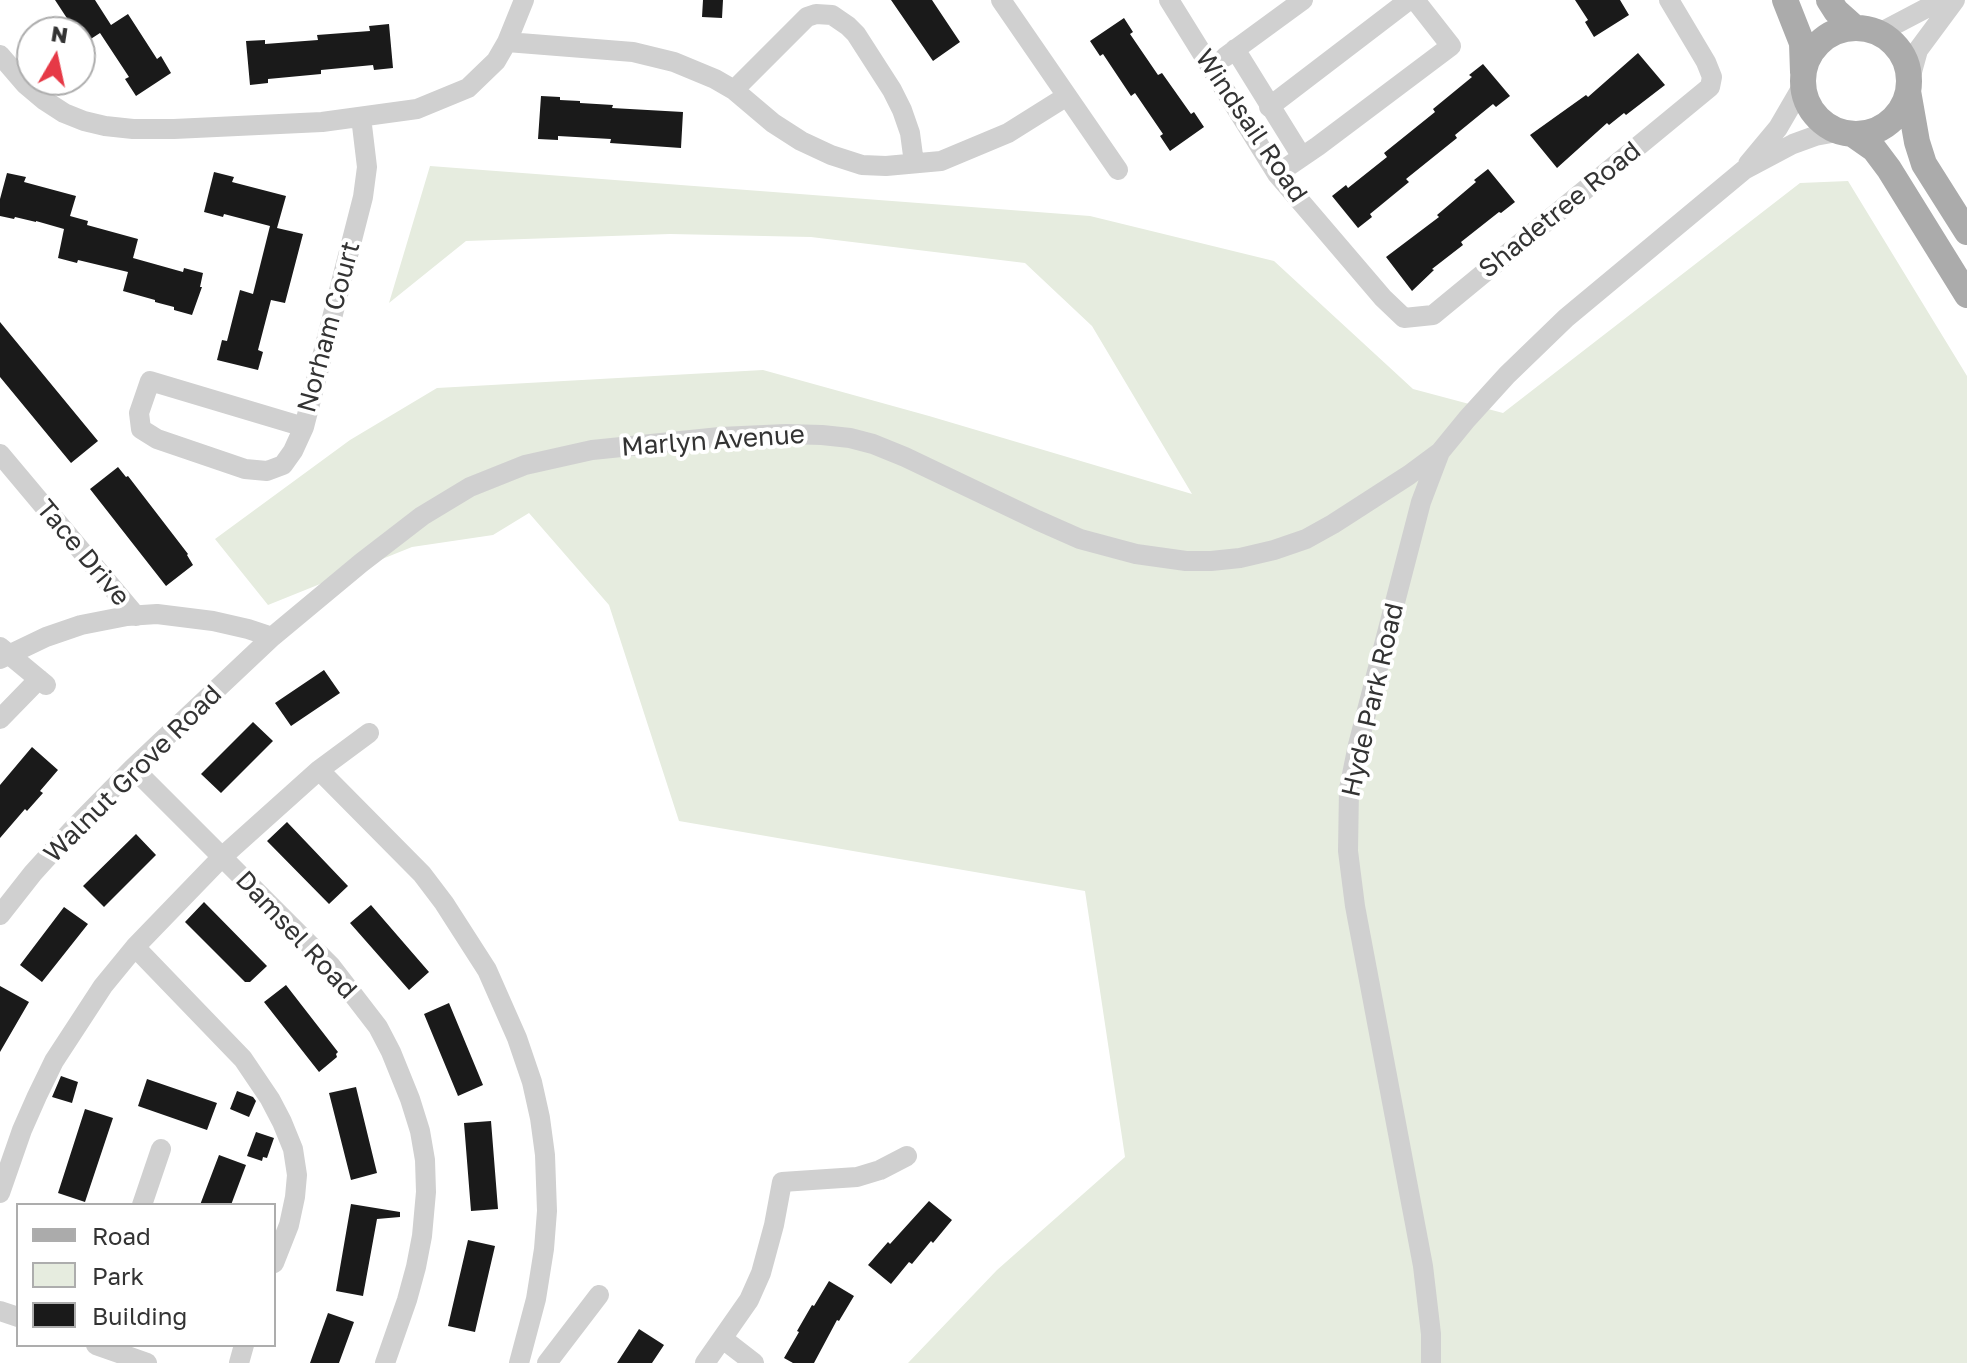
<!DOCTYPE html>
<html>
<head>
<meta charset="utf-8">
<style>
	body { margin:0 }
	#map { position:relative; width:1967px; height:1363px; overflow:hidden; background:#fff; font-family:"Golos Text",sans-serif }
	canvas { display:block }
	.legend { position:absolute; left:16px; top:1203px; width:260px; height:144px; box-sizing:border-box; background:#fff; border:2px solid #adadad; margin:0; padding:10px 14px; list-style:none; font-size:24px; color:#333 }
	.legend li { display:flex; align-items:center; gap:16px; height:40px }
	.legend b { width:40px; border:2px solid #adadad }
	.north { position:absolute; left:16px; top:16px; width:80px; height:80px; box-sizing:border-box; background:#fff; border:2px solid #adadad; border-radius:50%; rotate:9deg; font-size:22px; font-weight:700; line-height:32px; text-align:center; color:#333 }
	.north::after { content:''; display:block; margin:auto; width:28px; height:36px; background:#e63946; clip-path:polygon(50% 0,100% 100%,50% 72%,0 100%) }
</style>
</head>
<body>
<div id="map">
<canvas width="1967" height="1363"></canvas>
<ul class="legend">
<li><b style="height:10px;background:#ababab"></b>Road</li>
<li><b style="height:22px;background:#e6ecdf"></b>Park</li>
<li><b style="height:22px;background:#1a1a1a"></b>Building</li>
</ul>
<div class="north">N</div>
</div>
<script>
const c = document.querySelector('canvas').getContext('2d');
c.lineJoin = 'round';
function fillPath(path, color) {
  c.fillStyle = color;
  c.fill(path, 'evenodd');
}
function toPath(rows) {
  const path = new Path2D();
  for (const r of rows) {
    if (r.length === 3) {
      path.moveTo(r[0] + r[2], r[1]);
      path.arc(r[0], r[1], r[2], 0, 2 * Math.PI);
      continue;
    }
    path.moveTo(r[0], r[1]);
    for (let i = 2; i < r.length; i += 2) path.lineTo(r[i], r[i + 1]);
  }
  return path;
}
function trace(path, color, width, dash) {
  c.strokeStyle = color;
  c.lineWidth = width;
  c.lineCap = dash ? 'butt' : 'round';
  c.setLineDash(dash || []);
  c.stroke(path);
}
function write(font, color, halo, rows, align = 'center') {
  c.font = font + ' "Golos Text",sans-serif';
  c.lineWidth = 8;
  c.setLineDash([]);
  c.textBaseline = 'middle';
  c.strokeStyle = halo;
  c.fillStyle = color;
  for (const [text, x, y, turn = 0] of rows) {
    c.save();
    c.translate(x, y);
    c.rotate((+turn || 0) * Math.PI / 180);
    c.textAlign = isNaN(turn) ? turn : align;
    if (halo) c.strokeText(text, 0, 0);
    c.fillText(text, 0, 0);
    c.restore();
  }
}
const green = toPath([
	[430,166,1090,216,1274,261,1413,389,1503,413,1800,183,1848,181,1967,376,1967,1363,908,1363,997,1270,1125,1157,1085,891,679,821,609,605,529,513,493,535,412,547,268,605,215,539,350,440,437,388,763,370,929,416,1192,494,1092,326,1025,263,811,237,670,234,466,241,389,303]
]);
const building = toPath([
	[55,0,95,0,111,25,128,14,157,59,161,56,171,73,136,96,125,79,129,77,100,33,83,44,80,39,80,32,76,32],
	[703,0,723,0,722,18,702,17],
	[891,0,932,0,960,42,933,61],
	[1575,0,1620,0,1629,15,1594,37,1585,22,1588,20],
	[1124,18,1133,32,1130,34,1158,75,1162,73,1191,114,1194,112,1204,127,1170,151,1160,136,1163,134,1135,93,1131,96,1103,54,1100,56,1090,41],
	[389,24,393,68,374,70,373,65,321,70,321,74,268,79,268,83,250,85,246,41,265,40,265,44,318,40,317,35,370,31,369,26],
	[1638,53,1665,85,1626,115,1624,113,1609,125,1607,123,1557,168,1530,135,1586,95,1588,97],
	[1483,64,1510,96,1496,107,1493,104,1455,135,1457,138,1406,179,1409,182,1370,214,1372,217,1358,228,1332,196,1346,185,1348,188,1387,157,1384,153,1435,112,1433,109,1472,77,1469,75],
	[541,96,560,97,560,100,580,101,580,103,613,105,612,108,683,112,681,148,610,143,611,139,558,136,558,140,538,139],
	[1488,169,1515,202,1501,213,1499,212,1461,242,1463,245,1432,269,1434,270,1412,291,1386,257,1439,217,1437,215,1476,182,1474,180],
	[214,172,234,177,232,182,286,196,277,228,303,234,285,303,271,300,258,350,263,352,258,370,217,360,222,340,227,341,240,290,253,294,270,226,224,214,223,217,204,212],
	[7,173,26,177,24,182,76,196,70,216,88,221,87,225,138,239,133,258,183,272,184,268,203,273,200,287,202,287,192,315,174,310,174,307,155,302,155,300,123,291,128,272,78,260,77,263,58,258,64,229,36,221,36,222,15,217,14,219,0,216,0,199],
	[0,322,98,441,71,463,0,377],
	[118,467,126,477,128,476,188,554,187,555,193,565,166,586,90,489],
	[324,670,340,693,291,726,275,703],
	[253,722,273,741,221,793,201,774],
	[32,747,58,770,40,791,43,793,27,811,25,809,0,838,0,785],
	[287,822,348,886,329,904,267,841],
	[136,834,156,855,104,907,83,886],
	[204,902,267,966,250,982,245,982,185,922],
	[371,905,429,972,409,990,350,923],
	[64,907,88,924,42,982,20,965],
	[286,985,338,1052,336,1054,337,1057,319,1072,264,1002],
	[0,986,29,1002,0,1052],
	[449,1003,483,1085,458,1096,424,1014],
	[61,1076,78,1082,72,1103,52,1097],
	[147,1079,217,1103,207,1130,138,1106],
	[356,1087,377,1173,351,1180,329,1093],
	[237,1091,253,1097,256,1101,249,1117,230,1109],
	[85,1109,113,1118,85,1202,58,1193],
	[491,1121,498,1209,471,1211,464,1123],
	[256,1132,274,1138,267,1158,263,1157,262,1161,247,1156],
	[219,1155,246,1165,231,1205,200,1205],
	[929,1201,952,1220,933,1243,931,1241,912,1264,909,1262,891,1284,868,1265,888,1242,890,1244],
	[351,1204,400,1212,400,1217,377,1219,363,1296,336,1291],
	[468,1240,495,1246,475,1332,448,1326],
	[829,1281,854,1296,839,1321,837,1320,814,1363,793,1363,784,1358,799,1332,797,1331,812,1305,814,1306],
	[328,1313,354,1322,339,1363,310,1363],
	[639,1329,664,1345,652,1363,617,1363]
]);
const minor = toPath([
	[1001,0,1118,170],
	[1169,0,1277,174,1383,298,1404,318,1433,315,1710,87,1712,77,1706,62,1669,0],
	[1879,33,1942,0],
	[507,42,633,52,674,62,715,79,734,90,773,123,801,141,831,155,862,165,886,166,941,161,1008,133,1067,96],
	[1235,49,1302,157],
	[0,55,25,84,44,100,64,113,84,121,105,126,133,129,174,129,322,122,417,109,468,88,496,61,507,42,524,0],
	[1225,57,1303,0],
	[1910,79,1918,50,1955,0],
	[734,90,807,17,816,14,832,15,848,26,856,34,892,90,902,110,910,133,914,163],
	[1269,107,1409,0],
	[1748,164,1778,128,1803,85],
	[1277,174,1318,146,1451,46,1415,0],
	[304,427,293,451,283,465,267,471,245,469,157,439,141,429,139,413,150,381,304,427,363,197,367,167,361,117],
	[0,454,136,616],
	[0,647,46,685],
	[0,659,46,637,81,625,127,616,157,614,213,621,248,629,272,637],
	[0,719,39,679],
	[133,768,331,966,378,1027,391,1052,410,1099,420,1131,425,1160,426,1192,422,1236,416,1267,407,1300,385,1363],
	[319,770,422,874,444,903,487,970,517,1038,532,1082,540,1118,545,1155,547,1211,544,1249,536,1299,519,1363],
	[0,915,33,873,72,830,133,768,272,637,361,563,422,516,470,487,525,465,592,450,720,437,786,434,822,435,850,438,873,444,905,457,1037,520,1080,539,1136,554,1186,561,1211,561,1240,558,1274,550,1306,539,1333,524,1409,475,1440,452],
	[135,947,243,1059,270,1099,282,1122,293,1149,297,1175,295,1197,289,1225,274,1263],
	[0,1193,22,1130,37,1096,54,1061,103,986,135,947,222,857,319,770,369,733],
	[142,1205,161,1149],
	[0,1311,18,1317],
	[723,1339,754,1363],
	[96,1345,147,1363],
	[239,1363,244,1345],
	[547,1363,599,1295],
	[705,1363,749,1300,761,1273,774,1225,782,1182,857,1177,880,1170,907,1156],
	[1431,1363,1431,1334,1423,1266,1355,906,1348,851,1349,789,1358,745,1421,502,1440,452,1467,419,1507,375,1566,318,1744,170,1793,144,1815,136,1837,132]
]);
const major = toPath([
	[1785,0,1802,43,1803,72],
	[1829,0,1836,11,1855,28],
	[1856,81,53],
	[1908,91,1917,142,1924,164,1967,232],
	[1854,135,1874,149,1889,169,1967,295]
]);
const streetNames = [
	["Windsail Road",1251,126,56],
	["Shadetree Road",1560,210,-39],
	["Norham Court",329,327,-75],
	["Marlyn Avenue",713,441,-4],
	["Tace Drive",83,553,50],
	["Hyde Park Road",1373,700,-77],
	["Walnut Grove Road",133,774,-45],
	["Damsel Road",296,935,47]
];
fillPath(green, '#e6ecdf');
fillPath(building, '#1a1a1a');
trace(minor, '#d0d0d0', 20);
trace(major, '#ababab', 26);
write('26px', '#333', '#fff', streetNames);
</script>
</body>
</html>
